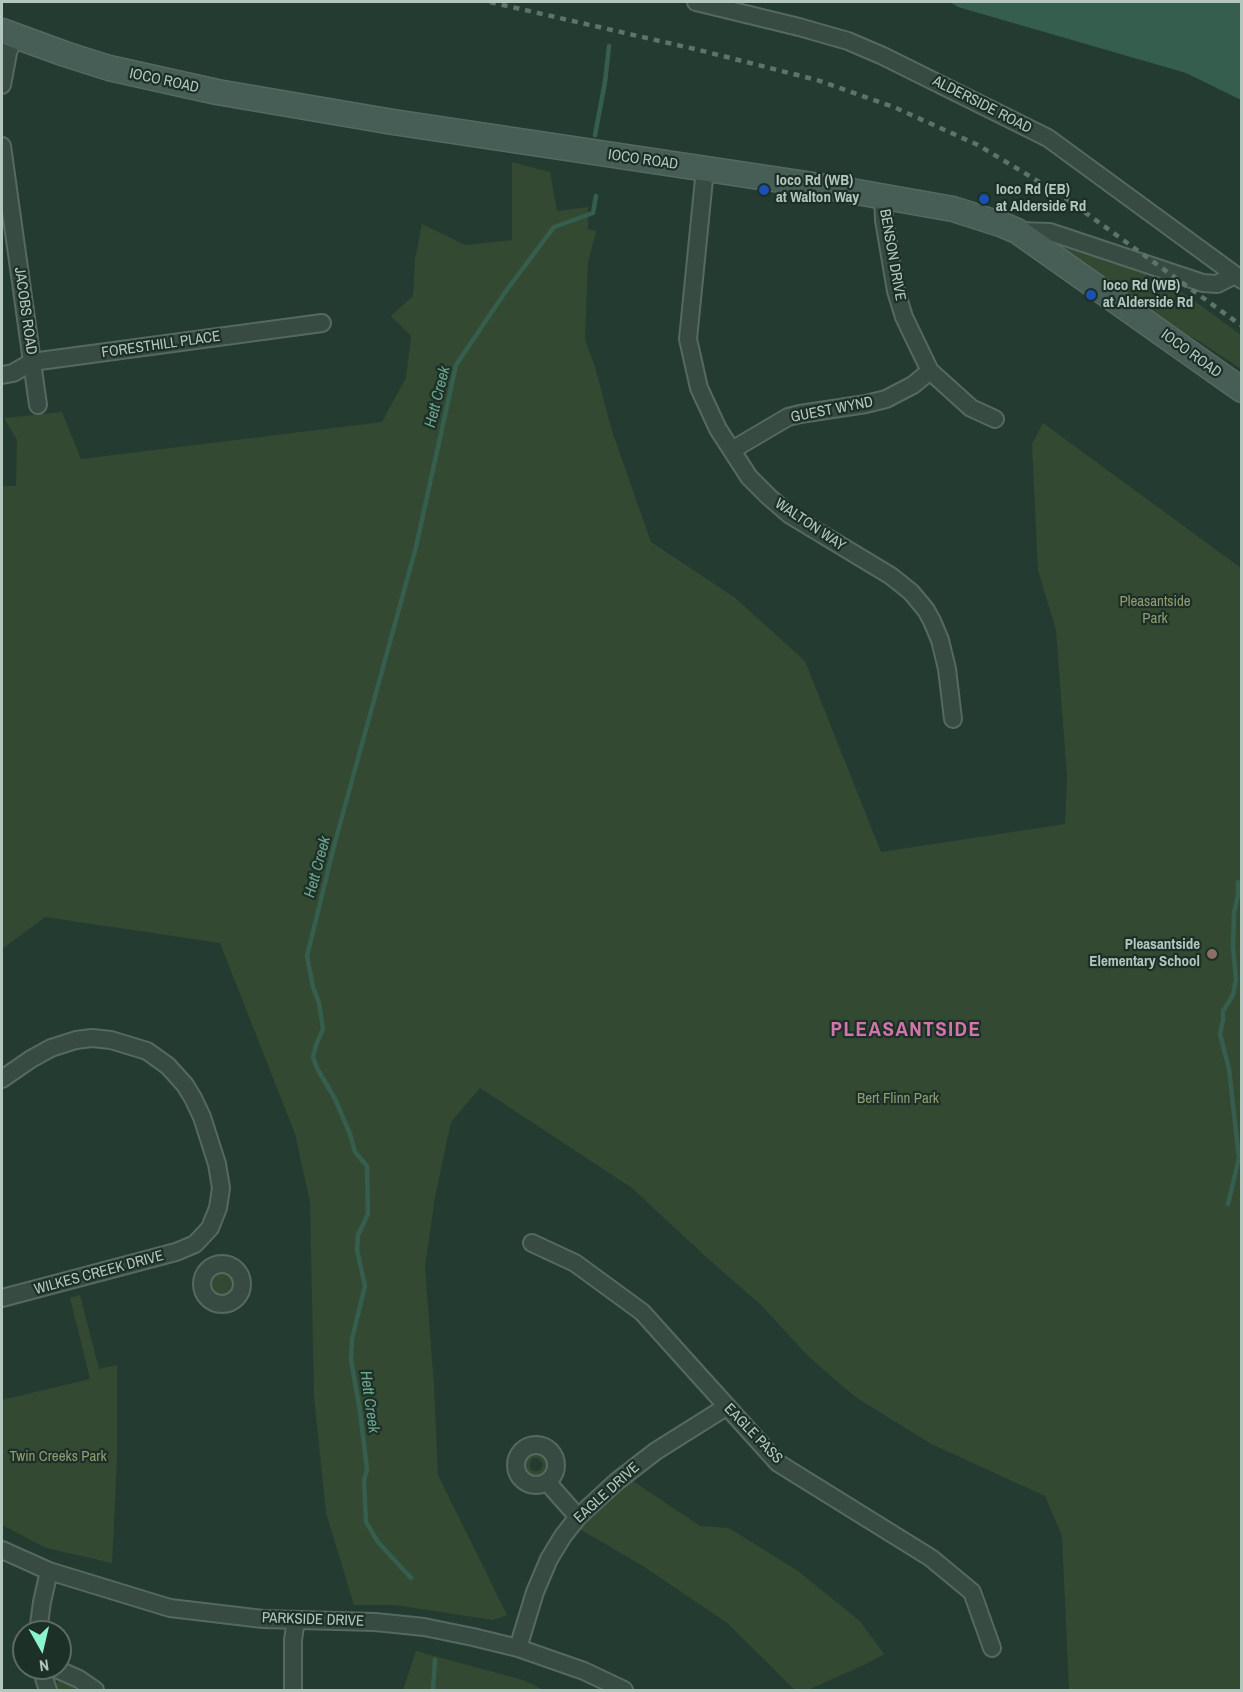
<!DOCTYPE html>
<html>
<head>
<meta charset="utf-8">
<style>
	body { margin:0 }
	#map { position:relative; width:1243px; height:1692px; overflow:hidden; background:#243b31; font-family:"Archivo Narrow",sans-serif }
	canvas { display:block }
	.frame { position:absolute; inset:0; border:3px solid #b3c7bf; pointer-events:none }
	.north { position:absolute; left:12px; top:1620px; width:60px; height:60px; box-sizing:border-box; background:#1d3028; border:2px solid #596c64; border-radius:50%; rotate:172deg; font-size:16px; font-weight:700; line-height:24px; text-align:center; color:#b3c7bf }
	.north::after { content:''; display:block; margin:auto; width:21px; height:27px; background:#8bf4cd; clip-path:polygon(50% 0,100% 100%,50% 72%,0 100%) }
</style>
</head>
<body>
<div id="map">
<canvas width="1243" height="1692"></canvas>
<div class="frame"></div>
<div class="north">N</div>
</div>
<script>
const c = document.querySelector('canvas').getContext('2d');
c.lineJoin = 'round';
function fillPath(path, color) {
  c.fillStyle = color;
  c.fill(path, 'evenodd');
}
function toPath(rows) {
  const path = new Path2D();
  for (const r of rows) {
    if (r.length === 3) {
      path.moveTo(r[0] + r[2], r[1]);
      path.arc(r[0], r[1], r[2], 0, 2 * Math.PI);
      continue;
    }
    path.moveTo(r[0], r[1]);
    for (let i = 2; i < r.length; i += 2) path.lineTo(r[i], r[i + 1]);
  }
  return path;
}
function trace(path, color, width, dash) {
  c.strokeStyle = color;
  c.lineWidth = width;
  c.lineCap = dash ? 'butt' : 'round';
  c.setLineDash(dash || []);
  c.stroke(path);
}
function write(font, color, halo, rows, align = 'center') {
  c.font = font + ' "Archivo Narrow",sans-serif';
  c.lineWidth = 4.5;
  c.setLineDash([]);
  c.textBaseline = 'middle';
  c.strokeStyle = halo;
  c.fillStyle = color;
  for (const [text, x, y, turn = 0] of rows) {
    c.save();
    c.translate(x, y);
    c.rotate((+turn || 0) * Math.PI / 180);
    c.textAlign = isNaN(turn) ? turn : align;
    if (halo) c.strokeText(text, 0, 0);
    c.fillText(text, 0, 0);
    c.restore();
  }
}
const green = toPath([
	[512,162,550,172,557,211,588,207,588,229,596,231,588,263,585,339,595,367,612,431,651,542,734,597,805,661,881,852,1065,824,1067,777,1056,630,1038,570,1032,444,1043,423,1241,568,1241,1690,1069,1690,1062,1536,1045,1496,931,1444,854,1396,809,1357,761,1305,705,1256,632,1188,480,1088,451,1122,435,1197,425,1267,434,1385,438,1475,507,1615,493,1620,395,1605,354,1605,326,1513,314,1396,310,1202,295,1134,220,943,45,917,2,949,2,486,16,486,17,440,4,418,62,412,81,459,382,422,406,378,411,336,391,316,413,296,415,259,422,224,465,245,512,240],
	[1060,244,1146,273,1146,279,1182,292,1241,335,1241,369,1199,341,1171,326,1081,263,1060,245],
	[223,1284,11],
	[80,1295,99,1369,117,1365,117,1460,112,1563,46,1548,2,1525,3,1474,2,1400,90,1379,70,1298],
	[532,1454,540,1454,544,1456,547,1463,546,1471,540,1476,533,1476,529,1475,525,1469,524,1465,526,1458],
	[533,1458,538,1458,543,1463,542,1467,539,1471,533,1471,530,1468,530,1462],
	[633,1481,700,1526,729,1528,798,1571,860,1621,884,1654,866,1664,808,1690,795,1690,727,1623,643,1566,578,1528,597,1508],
	[416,1651,523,1680,544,1690,403,1690],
	[61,1680,81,1690,58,1690,56,1685,58,1681]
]);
const water = toPath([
	[950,2,1241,2,1241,100,1186,73,958,7]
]);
const stream = toPath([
	[595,135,605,82,609,46],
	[1228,1204,1239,1158,1229,1069,1220,1034,1223,1020,1223,1011,1233,995,1236,979,1233,947,1234,914,1238,894,1238,882],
	[411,1578,378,1542,366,1522,364,1480,367,1470,360,1411,351,1360,352,1339,365,1286,357,1250,358,1235,368,1214,367,1166,355,1152,350,1134,335,1099,317,1068,313,1057,316,1045,323,1029,319,1003,313,987,307,956,334,846,416,547,456,365,506,291,554,227,593,213,596,196],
	[433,1690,435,1660]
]);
const street = toPath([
	[696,2,799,27,848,41,883,56,1048,138,1242,280],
	[2,85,8,53,14,36],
	[2,146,38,405],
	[705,169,688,339,699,388,718,429,749,477,769,497,790,515,891,576,911,592,926,610,932,621,940,640,947,669,953,719],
	[883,196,884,220,896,291,904,317,915,340,930,371,971,408,995,419],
	[1018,231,1050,232,1203,283,1217,284,1235,275],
	[2,375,13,373,32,362,322,323],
	[732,450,788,417,800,414,866,404,886,399,913,385,930,371],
	[2,1079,31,1059,51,1048,76,1040,92,1038,111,1040,147,1051,168,1066,185,1085,193,1098,202,1117,217,1164,221,1188,218,1208,210,1228,195,1244,176,1252,2,1298],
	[532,1243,575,1263,642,1312,778,1463,931,1558,972,1592,992,1648],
	[222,1284,20],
	[536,1465,20],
	[547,1482,578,1517],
	[2,1550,49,1571,170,1608,263,1619,375,1622,424,1627,473,1637,518,1648,584,1671,624,1690],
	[38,1632,42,1602,49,1571],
	[518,1648,535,1592,549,1559,563,1536,578,1517,616,1482,656,1451,726,1407],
	[44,1668,44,1678,48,1690],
	[54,1668,79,1679,95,1690],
	[293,1690,293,1640,296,1620]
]);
const secondary = toPath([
	[2,31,65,54,109,68,217,92,393,122,840,189,953,209,1003,225,1017,231,1242,390]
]);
const rail = toPath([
	[490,2,699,50,817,80,896,108,978,145,1061,195,1242,326]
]);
const markers = [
	[764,190,6,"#1a4fb4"],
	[984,199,6,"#1a4fb4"],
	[1091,295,6,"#1a4fb4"],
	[1212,954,6,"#8d6e63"]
];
const streetNames = [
	["IOCO ROAD",164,81,12],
	["ALDERSIDE ROAD",982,105,27],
	["IOCO ROAD",643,160,8],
	["BENSON DRIVE",892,255,80],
	["JACOBS ROAD",25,311,82],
	["FORESTHILL PLACE",161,345,-8],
	["IOCO ROAD",1191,354,36],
	["GUEST WYND",832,410,-11],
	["WALTON WAY",810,525,34],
	["WILKES CREEK DRIVE",99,1273,-15],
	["EAGLE PASS",753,1434,46],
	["EAGLE DRIVE",607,1493,-42],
	["PARKSIDE DRIVE",313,1620,2]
];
const poiNames = [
	["Ioco Rd (WB)",776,181],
	["at Walton Way",776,198],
	["Ioco Rd (EB)",996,190],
	["at Alderside Rd",996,207],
	["Ioco Rd (WB)",1103,286],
	["at Alderside Rd",1103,303],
	["Pleasantside",1200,945,"right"],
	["Elementary School",1200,962,"right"]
];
const parkNames = [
	["Pleasantside",1155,602],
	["Park",1155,619],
	["Bert Flinn Park",898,1099],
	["Twin Creeks Park",58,1457]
];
const waterNames = [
	["Hett Creek",438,397,-76],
	["Hett Creek",318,867,-75],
	["Hett Creek",369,1402,82]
];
const districtNames = [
	["PLEASANTSIDE",906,1030]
];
fillPath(green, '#344932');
fillPath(water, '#355e4e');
trace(stream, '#355e4e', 4.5);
trace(street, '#566961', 20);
trace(secondary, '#566961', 27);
trace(street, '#374b43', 16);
trace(secondary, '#465e55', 24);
trace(rail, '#5c746a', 4.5, [6, 6]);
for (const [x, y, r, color] of markers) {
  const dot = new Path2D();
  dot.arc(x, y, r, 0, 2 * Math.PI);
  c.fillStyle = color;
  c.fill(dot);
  trace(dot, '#1d3028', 2);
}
write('15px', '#b3c7bf', '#1d3028', streetNames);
write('bold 15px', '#b3c7bf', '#1d3028', poiNames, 'left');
write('15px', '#929c72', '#1d3028', parkNames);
write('italic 16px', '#6da58e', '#1d3028', waterNames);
c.letterSpacing = '1.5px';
write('bold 21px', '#d574aa', '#1d3028', districtNames);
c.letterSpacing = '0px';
</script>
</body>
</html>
